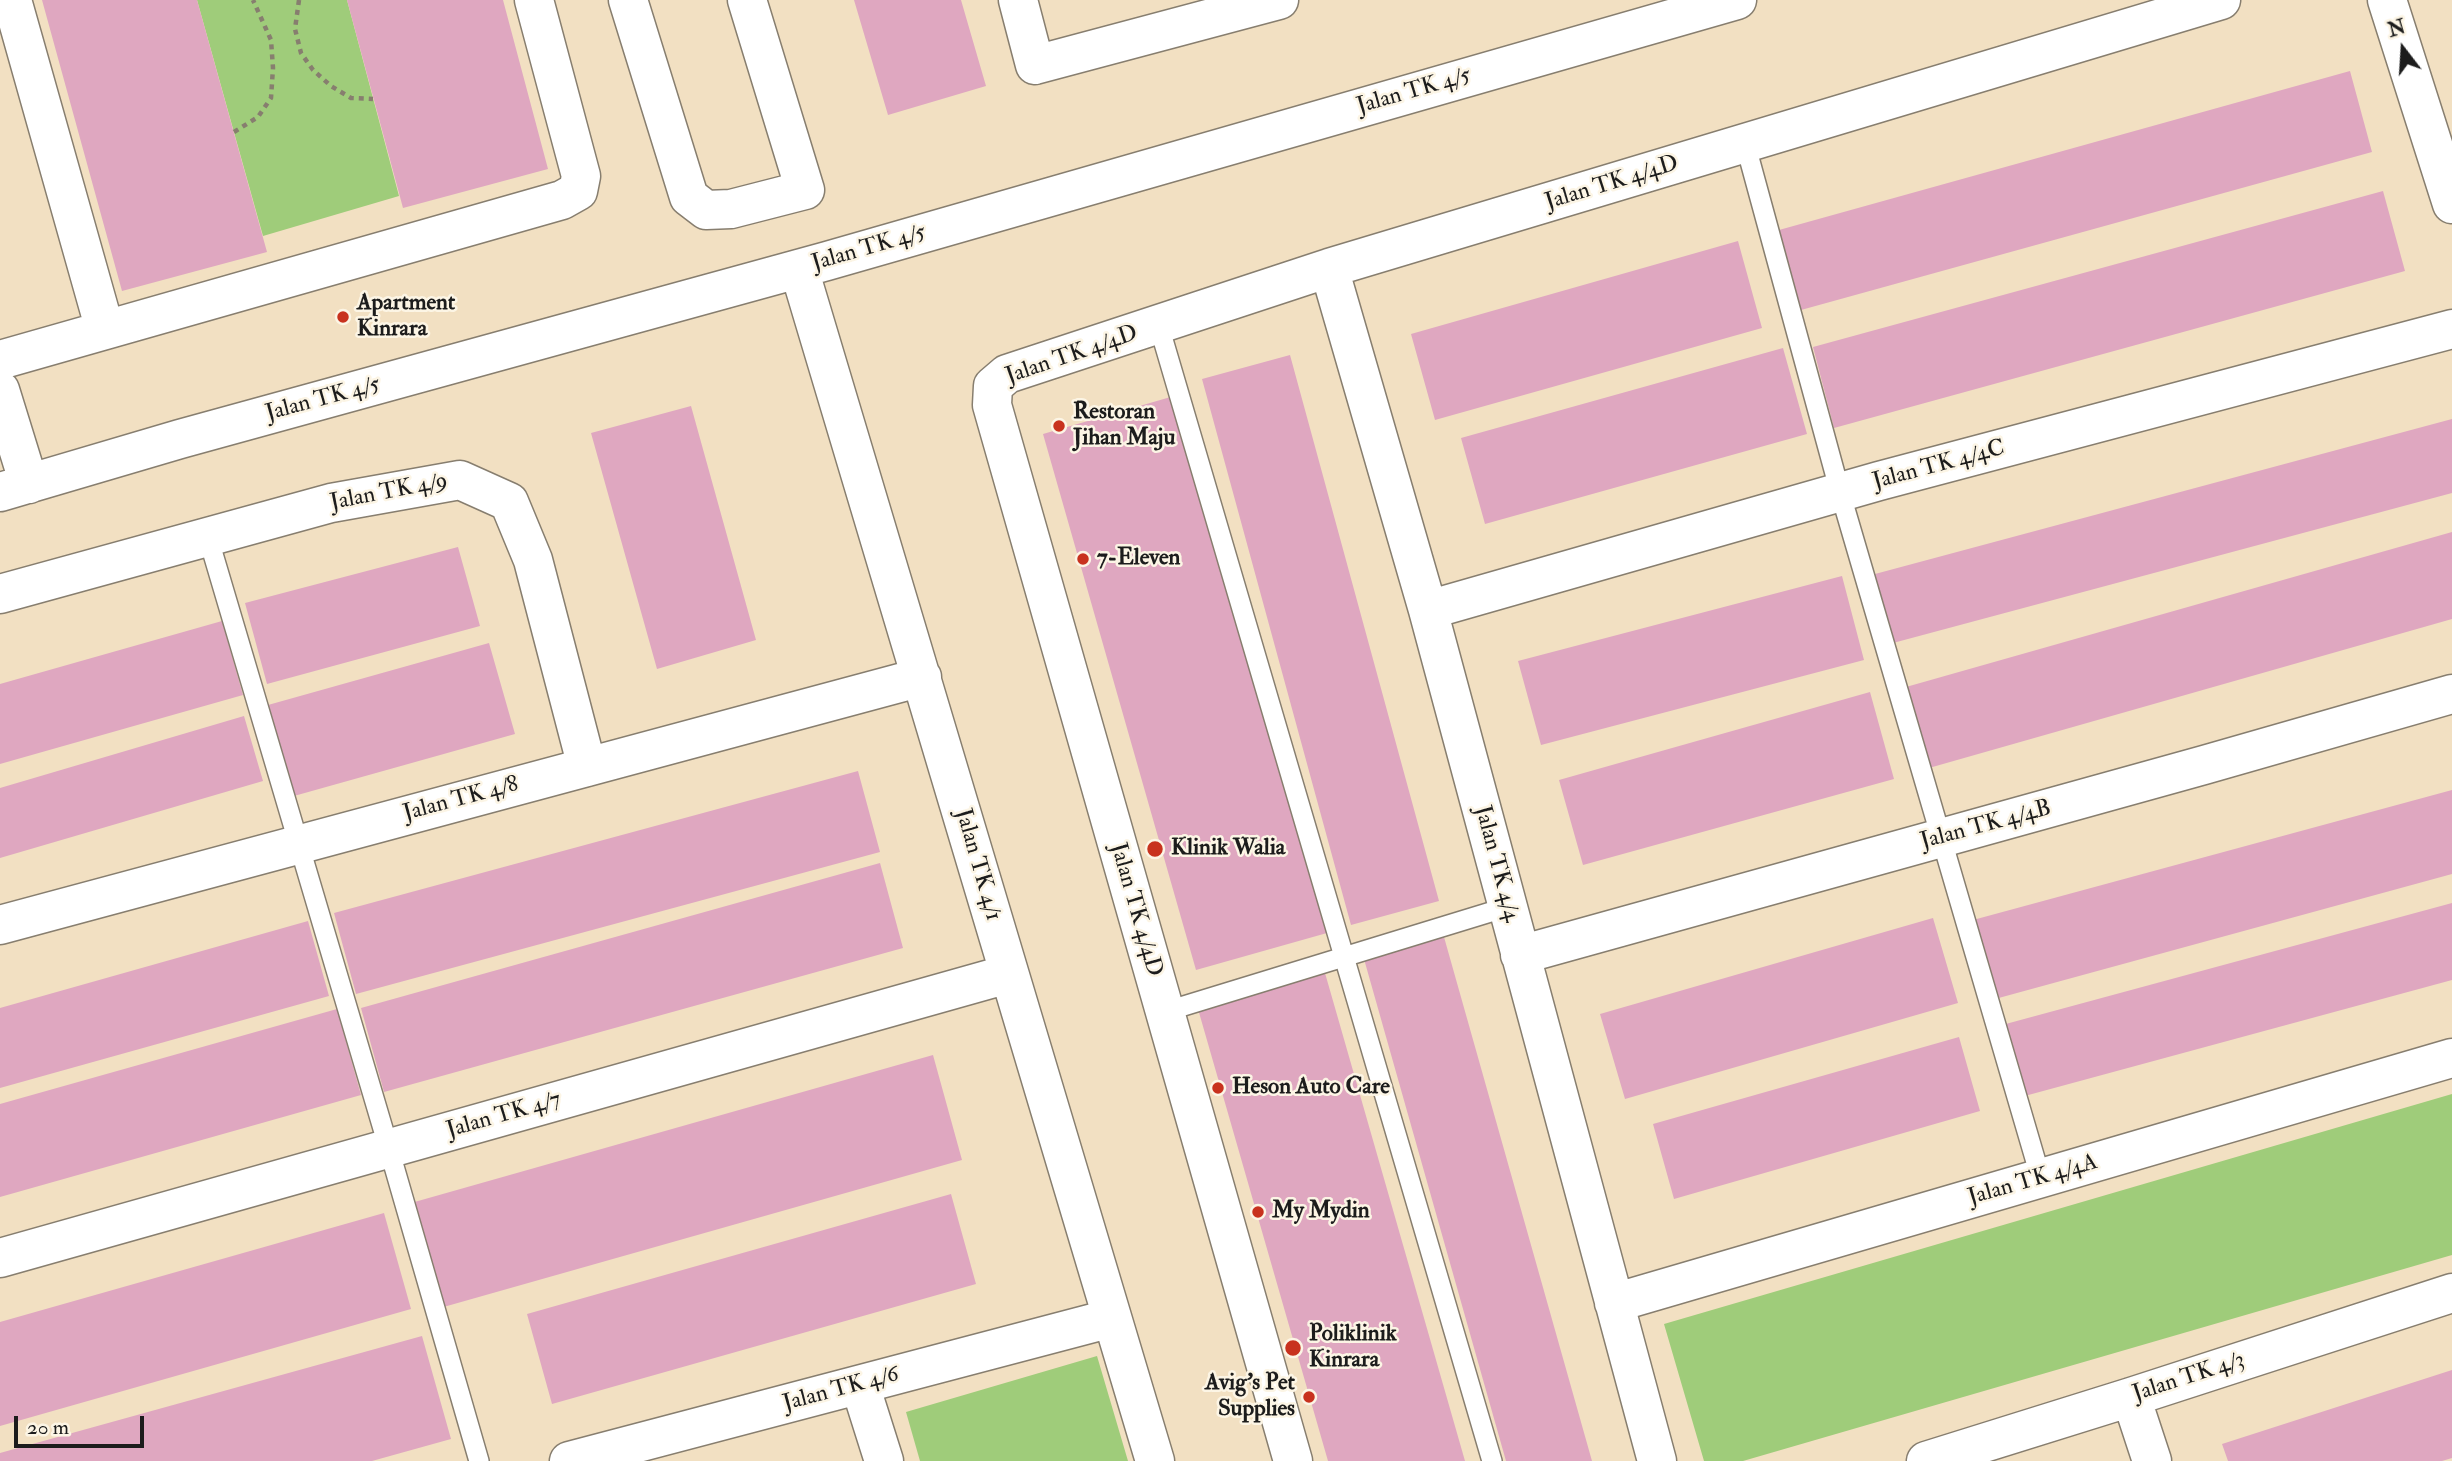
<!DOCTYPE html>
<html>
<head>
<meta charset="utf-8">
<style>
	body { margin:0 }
	#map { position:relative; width:2452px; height:1461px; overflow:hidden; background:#f2e0c2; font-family:"IM FELL Double Pica",serif }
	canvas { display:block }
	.north { position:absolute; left:2368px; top:14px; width:70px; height:70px; -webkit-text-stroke:5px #fcf5e5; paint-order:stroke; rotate:343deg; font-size:19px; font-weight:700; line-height:28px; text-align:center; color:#1c1c1c }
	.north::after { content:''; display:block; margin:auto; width:24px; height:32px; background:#1c1c1c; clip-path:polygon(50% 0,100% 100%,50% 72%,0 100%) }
	.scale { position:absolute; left:14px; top:1416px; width:130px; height:32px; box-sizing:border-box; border:4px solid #1c1c1c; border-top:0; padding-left:9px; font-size:21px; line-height:24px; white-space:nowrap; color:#1c1c1c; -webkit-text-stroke:5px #fcf5e5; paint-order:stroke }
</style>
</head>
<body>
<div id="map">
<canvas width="2452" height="1461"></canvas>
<div class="north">N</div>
<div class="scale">20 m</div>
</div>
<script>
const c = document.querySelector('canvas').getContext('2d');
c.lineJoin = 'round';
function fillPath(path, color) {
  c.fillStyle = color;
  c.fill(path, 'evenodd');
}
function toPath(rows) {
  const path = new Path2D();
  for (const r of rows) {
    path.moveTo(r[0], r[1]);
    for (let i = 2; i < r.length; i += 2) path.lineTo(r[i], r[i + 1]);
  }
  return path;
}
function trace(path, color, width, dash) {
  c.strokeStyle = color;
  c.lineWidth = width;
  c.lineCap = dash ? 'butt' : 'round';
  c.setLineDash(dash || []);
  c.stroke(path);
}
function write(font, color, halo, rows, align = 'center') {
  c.font = font + ' "IM FELL Double Pica",serif';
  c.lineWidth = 5;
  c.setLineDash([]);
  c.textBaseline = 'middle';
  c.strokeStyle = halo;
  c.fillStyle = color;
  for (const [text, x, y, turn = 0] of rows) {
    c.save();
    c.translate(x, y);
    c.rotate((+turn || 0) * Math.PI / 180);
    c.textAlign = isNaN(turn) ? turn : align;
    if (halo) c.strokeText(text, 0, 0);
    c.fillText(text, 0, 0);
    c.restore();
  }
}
const green = toPath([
	[197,0,347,0,399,196,263,236],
	[2452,1094,2452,1255,1743,1461,1704,1461,1664,1324],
	[1097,1356,1128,1461,920,1461,906,1412]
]);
const building = toPath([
	[42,0,197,0,267,252,122,291],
	[347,0,503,0,548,169,403,208],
	[854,0,961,0,986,86,888,115],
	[2350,71,2372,152,1801,310,1779,230],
	[2383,191,2405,271,1834,428,1813,347],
	[1738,241,1762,328,1435,420,1411,334],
	[1783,348,1807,434,1485,524,1461,438],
	[1290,355,1439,901,1351,925,1202,379],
	[1174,396,1327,933,1196,970,1043,434],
	[691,406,756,640,657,669,591,433],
	[2452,419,2452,493,1893,643,1875,574],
	[2452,532,2452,619,1929,768,1906,687],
	[458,547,480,626,267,684,245,603],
	[1842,576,1864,660,1541,745,1518,661],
	[222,621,243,695,0,764,0,684],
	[489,643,515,734,294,796,268,705],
	[1870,692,1894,779,1583,865,1559,780],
	[244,716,263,781,0,858,0,788],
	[858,771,880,852,356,994,334,913],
	[2452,790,2452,874,1995,999,1973,920],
	[880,863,903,948,384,1092,361,1008],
	[2452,903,2452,980,2021,1097,2002,1025],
	[1933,918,1958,1003,1625,1099,1600,1014],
	[308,921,329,996,0,1088,0,1008],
	[1444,937,1592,1461,1506,1461,1364,959],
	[1325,973,1465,1461,1328,1461,1198,1009],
	[337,1009,361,1095,0,1197,0,1104],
	[1959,1037,1980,1111,1674,1199,1653,1124],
	[933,1055,962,1160,440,1308,411,1203],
	[951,1194,976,1284,552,1404,527,1314],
	[384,1213,411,1309,0,1426,0,1322],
	[422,1336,451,1439,372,1461,0,1461,0,1453],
	[2452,1370,2452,1458,2442,1461,2228,1461,2222,1444]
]);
const path = toPath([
	[299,0,295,29,301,53,313,70,331,86,351,98,373,99],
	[234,132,258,117,271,98,273,68,271,40,253,0]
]);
const service = toPath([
	[1745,143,1840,492,2041,1179],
	[1159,326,1492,1461],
	[208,537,389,1149,479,1461],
	[1164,1012,1507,907]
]);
const minor = toPath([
	[12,0,105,330],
	[628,0,689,197,706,210,731,209,805,190,747,0],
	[1018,0,1035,65,1279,0],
	[2387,0,2452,204],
	[1329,268,1428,610,1657,1461],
	[799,269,1155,1461],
	[0,360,562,200,578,191,581,176,534,0],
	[0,390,29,484],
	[0,492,180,439,827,261,1737,0],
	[0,594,331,503,460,480,509,502,533,560,587,767],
	[1428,610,1879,481,2452,329],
	[0,925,922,677],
	[1520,955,2204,765,2452,694],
	[0,1258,1008,974],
	[1614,1303,2452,1058],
	[860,1385,884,1461],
	[2131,1397,2152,1461],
	[569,1461,1112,1318],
	[1293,1461,992,405,993,386,1007,374,1329,268,2221,0],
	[1926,1461,2131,1397,2452,1293]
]);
const markers = [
	[343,317,7,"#c8321e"],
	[1059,426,7,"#c8321e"],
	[1083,559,7,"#c8321e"],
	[1155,849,9,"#c8321e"],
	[1218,1088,7,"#c8321e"],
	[1258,1212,7,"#c8321e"],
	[1293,1348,9,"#c8321e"],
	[1309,1397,7,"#c8321e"]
];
const streetNames = [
	["Jalan TK 4/5",1414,92,-16],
	["Jalan TK 4/4D",1612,184,-17],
	["Jalan TK 4/5",869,249,-16],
	["Jalan TK 4/4D",1072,356,-19],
	["Jalan TK 4/5",323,400,-15],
	["Jalan TK 4/4C",1939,466,-15],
	["Jalan TK 4/9",389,493,-11],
	["Jalan TK 4/8",461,800,-15],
	["Jalan TK 4/4B",1986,826,-15],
	["Jalan TK 4/4",1496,864,75],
	["Jalan TK 4/1",977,865,74],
	["Jalan TK 4/4D",1135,910,74],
	["Jalan TK 4/7",504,1116,-16],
	["Jalan TK 4/4A",2033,1181,-16],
	["Jalan TK 4/3",2189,1378,-18],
	["Jalan TK 4/6",841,1390,-15]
];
const poiNames = [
	["Apartment",357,304],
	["Kinrara",357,330],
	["Restoran",1073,413],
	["Jihan Maju",1073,439],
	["7-Eleven",1097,559],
	["Klinik Walia",1171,849],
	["Heson Auto Care",1232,1088],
	["My Mydin",1272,1212],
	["Poliklinik",1309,1335],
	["Kinrara",1309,1361],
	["Avig's Pet",1295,1384,"right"],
	["Supplies",1295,1410,"right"]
];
fillPath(green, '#9fcc7a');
fillPath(building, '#dfa7c0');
trace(service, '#877e6f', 22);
trace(minor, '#877e6f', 41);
trace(path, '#877e6f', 4.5, [5, 5]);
trace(service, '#fff', 19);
trace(minor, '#fff', 38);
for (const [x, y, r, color] of markers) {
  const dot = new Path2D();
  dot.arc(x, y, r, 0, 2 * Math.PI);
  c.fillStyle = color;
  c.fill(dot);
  trace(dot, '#fcf5e5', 2.5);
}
write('23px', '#1c1c1c', '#fcf5e5', streetNames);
write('bold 23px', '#1c1c1c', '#fcf5e5', poiNames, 'left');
</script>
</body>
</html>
